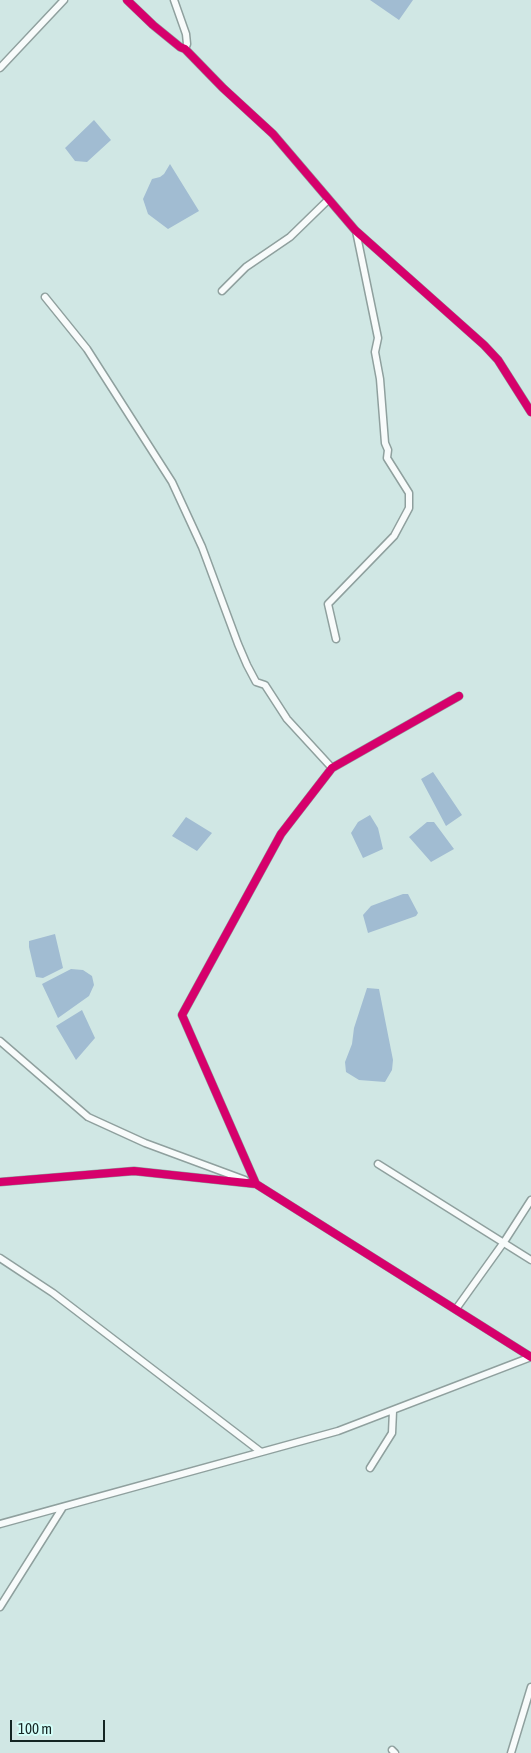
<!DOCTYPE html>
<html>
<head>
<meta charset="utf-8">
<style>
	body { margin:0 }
	#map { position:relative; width:531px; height:1753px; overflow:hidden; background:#d0e7e4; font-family:"Asap Condensed",sans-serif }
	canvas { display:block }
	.scale { position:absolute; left:10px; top:1720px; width:95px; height:22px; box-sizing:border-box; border:2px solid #142523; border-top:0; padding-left:6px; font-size:15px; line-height:18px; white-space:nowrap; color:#142523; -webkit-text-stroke:4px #d3fef8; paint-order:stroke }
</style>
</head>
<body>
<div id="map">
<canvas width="531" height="1753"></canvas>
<div class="scale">100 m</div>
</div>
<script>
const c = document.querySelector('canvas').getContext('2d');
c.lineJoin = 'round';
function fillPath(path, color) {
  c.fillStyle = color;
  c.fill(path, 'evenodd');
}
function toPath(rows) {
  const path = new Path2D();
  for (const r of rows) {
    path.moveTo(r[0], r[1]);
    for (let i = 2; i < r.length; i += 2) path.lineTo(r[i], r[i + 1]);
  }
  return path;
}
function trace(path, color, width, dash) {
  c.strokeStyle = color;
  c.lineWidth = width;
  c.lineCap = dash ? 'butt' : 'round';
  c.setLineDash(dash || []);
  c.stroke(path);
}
const water = toPath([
	[370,0,413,0,399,20],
	[94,120,111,140,87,162,75,161,65,148],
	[170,164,199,211,168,229,148,214,143,199,152,179,160,177,164,174],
	[433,772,462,815,446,826,421,779],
	[370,815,378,828,383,849,363,858,351,833,358,822],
	[186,817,212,833,197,851,172,836],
	[427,822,434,822,454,849,431,862,409,837],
	[403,894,408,894,418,913,416,916,368,933,363,915,371,906],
	[55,934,63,968,43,978,36,977,29,947,29,941],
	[71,969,83,970,92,976,94,985,89,996,58,1018,42,984],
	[367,988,379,989,393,1060,392,1070,385,1082,359,1080,346,1072,345,1062,352,1044,354,1028],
	[82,1010,95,1038,76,1060,56,1026]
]);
const street = toPath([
	[127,0,153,25,180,47,185,49,223,88,273,134,355,230,484,345,498,360,531,412],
	[174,0,186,34,187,44,185,49],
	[0,68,64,0],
	[222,291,246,267,290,237,328,200],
	[45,297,87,349,172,482,202,547,238,644,247,665,256,682,265,685,287,719,332,768],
	[336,639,328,604,394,536,409,508,409,493,387,458,388,450,385,443,380,379,375,352,378,338,356,231],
	[0,1041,88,1117,145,1143,245,1180],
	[378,1164,531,1260],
	[0,1182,134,1171,256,1184,531,1357],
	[256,1184,182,1015,281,834,332,768,459,696],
	[0,1258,53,1293,261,1452],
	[456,1309,504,1242,531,1200],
	[370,1468,392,1433,393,1411],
	[0,1524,338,1431,531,1357],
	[0,1607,63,1507],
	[392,1750,395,1753],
	[511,1753,531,1687]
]);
const cycleway = toPath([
	[127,0,153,25,180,47,185,49,223,88,273,134,355,230,484,345,498,360,531,412],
	[0,1182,134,1171,256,1184,531,1357],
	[256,1184,182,1015,281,834,332,768,459,696]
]);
fillPath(water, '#a1bcd2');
trace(street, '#8fa09e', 9);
trace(street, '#f8fbfb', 6);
trace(cycleway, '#d6006c', 8);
</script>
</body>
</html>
